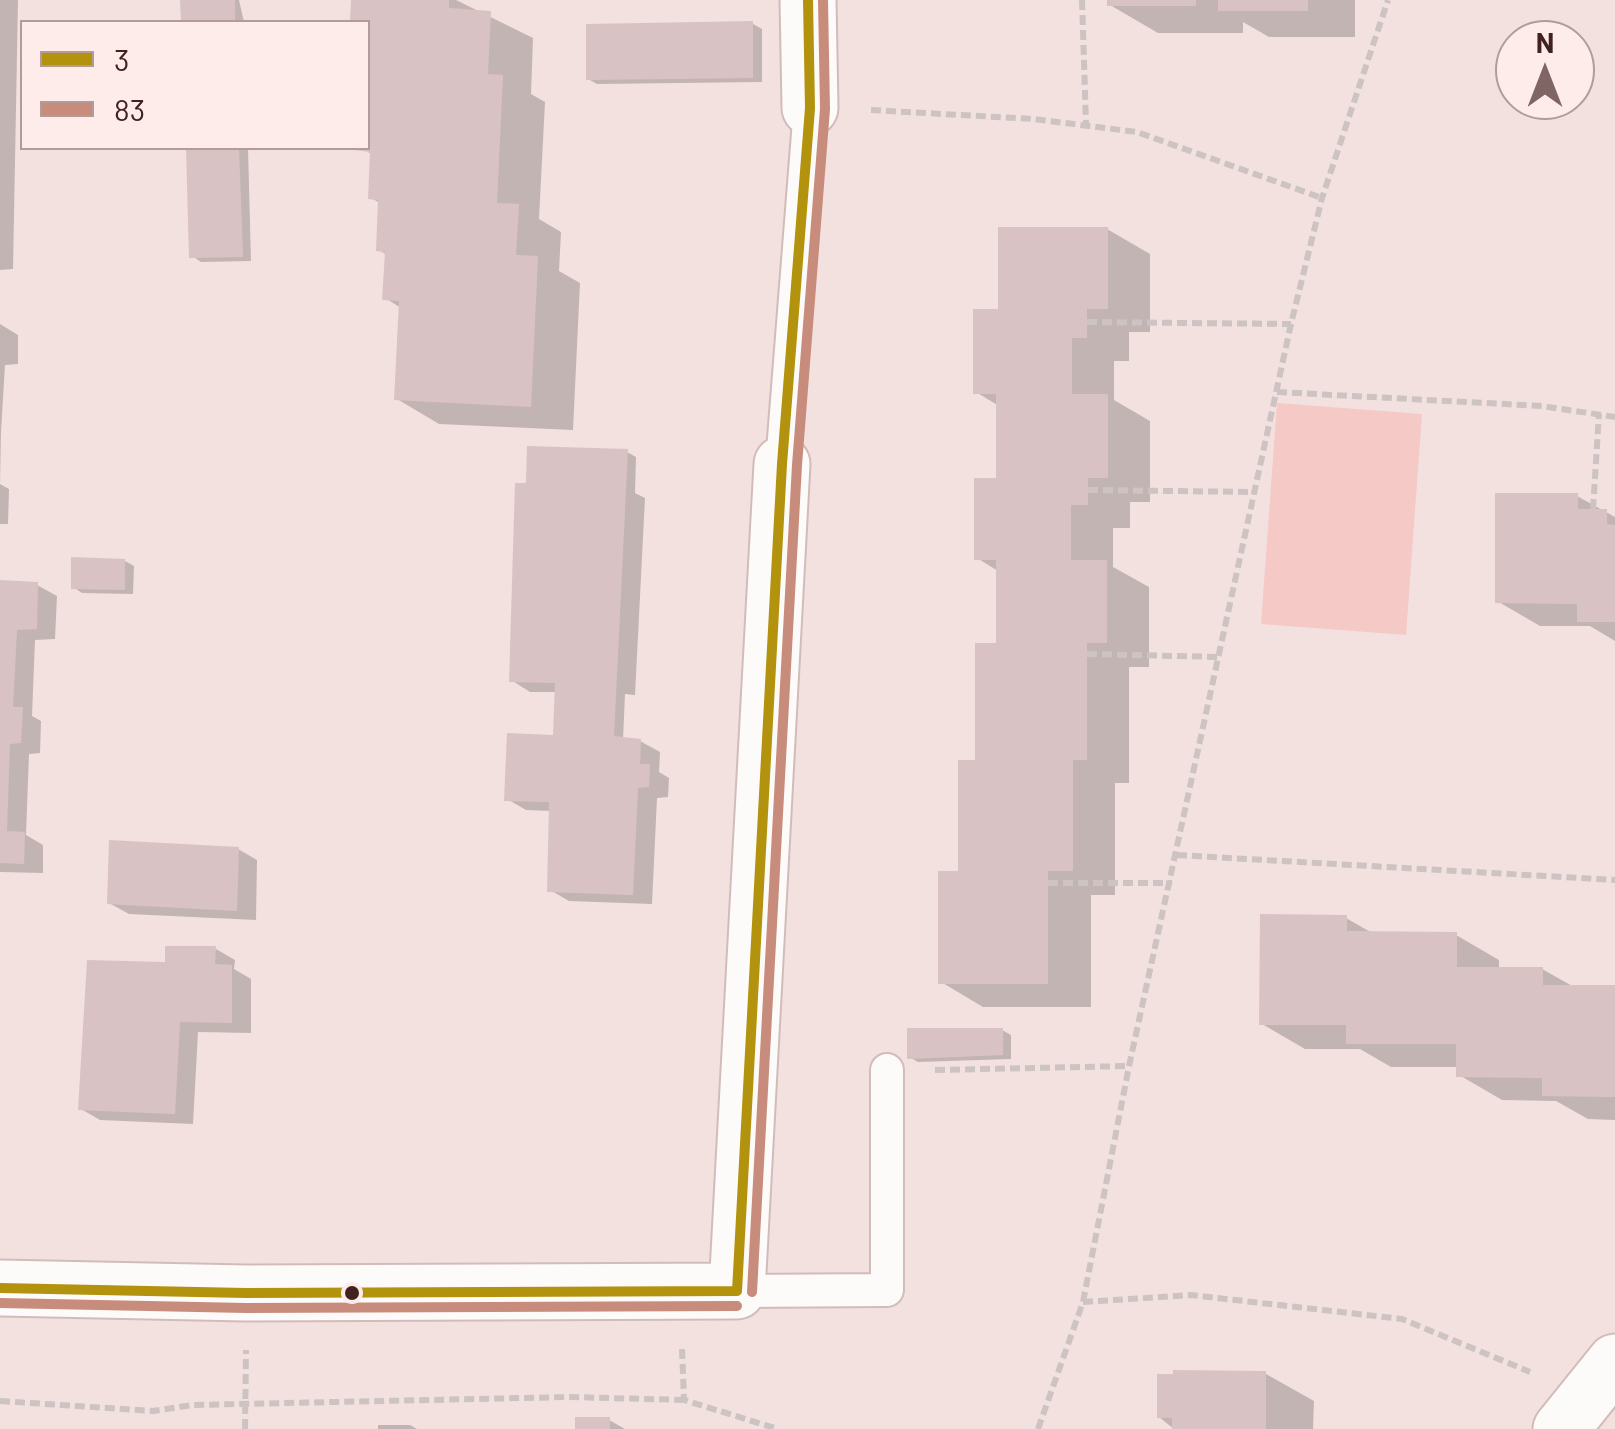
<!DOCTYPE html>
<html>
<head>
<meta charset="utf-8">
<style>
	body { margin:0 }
	#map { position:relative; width:1615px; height:1429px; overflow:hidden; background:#f3e1df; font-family:Barlow,sans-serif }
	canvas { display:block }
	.legend { position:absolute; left:20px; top:20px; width:350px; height:130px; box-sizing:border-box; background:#fdecea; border:2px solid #b29b99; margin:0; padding:12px 18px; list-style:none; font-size:30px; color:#412220 }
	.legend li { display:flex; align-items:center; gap:20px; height:50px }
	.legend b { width:50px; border:2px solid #b29b99 }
	.north { position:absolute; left:1495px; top:20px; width:100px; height:100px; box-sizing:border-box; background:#fdecea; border:2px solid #b29b99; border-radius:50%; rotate:0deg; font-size:28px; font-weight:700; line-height:40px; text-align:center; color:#412220 }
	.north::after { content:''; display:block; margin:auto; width:35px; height:45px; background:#7f6563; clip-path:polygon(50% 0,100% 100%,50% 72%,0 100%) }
</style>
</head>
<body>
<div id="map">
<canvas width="1615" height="1429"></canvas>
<ul class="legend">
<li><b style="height:12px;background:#b3920d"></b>3</li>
<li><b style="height:12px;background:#c88c7d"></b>83</li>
</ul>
<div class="north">N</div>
</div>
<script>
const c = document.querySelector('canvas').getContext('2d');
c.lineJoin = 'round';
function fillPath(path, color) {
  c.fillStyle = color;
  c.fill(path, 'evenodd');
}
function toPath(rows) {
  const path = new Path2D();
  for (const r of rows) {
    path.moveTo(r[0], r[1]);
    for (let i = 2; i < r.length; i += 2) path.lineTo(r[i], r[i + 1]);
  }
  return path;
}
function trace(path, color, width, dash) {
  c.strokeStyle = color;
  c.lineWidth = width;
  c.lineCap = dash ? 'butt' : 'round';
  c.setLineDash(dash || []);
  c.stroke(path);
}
const green = toPath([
	[1277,403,1422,414,1406,635,1261,624]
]);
const shadow = toPath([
	[0,0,18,0,13,269,0,270],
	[183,0,239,0,244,22,184,22],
	[354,0,456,0,533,38,531,94,545,102,539,219,561,232,559,271,580,283,573,430,439,424,397,399,401,308,385,298,387,255,379,250,380,203,371,198,373,155,363,149,368,148,368,22,353,22],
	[1110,0,1355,0,1355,37,1269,37,1243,22,1243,33,1158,33,1110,5],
	[753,24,762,29,762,82,597,84,588,79],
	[188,148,248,148,251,261,201,262,192,256],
	[1107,229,1150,254,1150,332,1129,332,1129,361,1114,361,1114,400,1150,421,1150,502,1130,502,1130,528,1113,528,1113,567,1149,587,1149,667,1129,667,1129,783,1115,783,1115,895,1091,895,1091,1007,983,1007,941,982,998,646,998,571,977,558,999,481,999,406,976,392,1000,312],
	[0,324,18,335,18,364,5,365,1,432,0,484,9,489,8,524,0,524],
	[627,452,636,457,635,493,645,498,635,695,625,694,623,740,640,741,660,752,659,772,669,778,668,797,657,798,652,904,569,901,550,890,551,811,526,810,507,799,555,738,557,692,530,692,511,680,536,486],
	[1577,496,1615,517,1615,641,1590,626,1540,626,1497,601],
	[125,561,134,566,133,594,82,593,73,587],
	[0,582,37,585,57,596,55,639,35,640,32,716,41,721,40,753,29,754,26,835,43,845,43,873,0,872],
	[238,849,257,860,256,920,129,914,109,903],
	[1346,918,1374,934,1456,935,1499,960,1499,969,1542,969,1574,987,1615,987,1615,1120,1588,1119,1556,1101,1502,1100,1459,1075,1459,1067,1391,1067,1360,1049,1305,1049,1262,1024],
	[216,949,235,960,234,969,251,979,251,1033,198,1032,193,1124,100,1120,81,1109],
	[1002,1030,1011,1035,1011,1059,918,1062,909,1057],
	[1266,1374,1314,1401,1313,1429,1174,1429,1159,1417],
	[609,1420,625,1429,578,1429],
	[378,1425,410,1425,417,1429,378,1429]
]);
const building = toPath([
	[180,0,235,0,235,22,181,22],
	[351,0,449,0,449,8,491,11,488,74,503,75,497,203,519,204,516,255,538,256,531,407,394,400,399,301,382,300,385,252,376,251,378,200,368,199,370,152,354,150,368,148,368,22,350,22],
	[1107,0,1196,0,1196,6,1107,6],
	[1218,0,1308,0,1308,11,1218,11],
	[753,21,753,78,586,80,586,24],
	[186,148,239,148,243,257,189,258],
	[998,227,1108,227,1108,309,1087,309,1087,338,1072,338,1072,394,1108,394,1108,478,1088,478,1088,505,1071,505,1071,560,1107,560,1107,643,1087,643,1087,760,1073,760,1073,871,1048,871,1048,984,938,984,938,871,958,871,958,760,975,760,975,643,996,643,996,560,974,560,974,478,996,478,996,394,973,394,973,309,998,309],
	[527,446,628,449,614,736,641,739,640,764,650,764,649,787,638,788,633,895,547,892,549,802,504,801,507,733,553,735,555,683,509,682,515,483,526,483],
	[1495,493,1578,493,1578,509,1607,509,1607,524,1615,525,1615,622,1577,622,1577,604,1495,603],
	[71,557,125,559,125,590,71,589],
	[0,580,38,582,37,629,17,630,13,707,23,707,21,743,10,744,9,771,7,831,25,832,24,864,0,863],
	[109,840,239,847,237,911,107,904],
	[1260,914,1347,915,1347,931,1457,932,1457,967,1543,967,1543,985,1615,985,1615,1097,1542,1096,1542,1078,1456,1077,1456,1044,1346,1044,1346,1025,1259,1025],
	[165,946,216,946,215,964,232,965,232,1023,180,1022,175,1114,78,1110,87,960,165,962],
	[907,1028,1003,1028,1003,1055,907,1059],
	[1173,1370,1266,1371,1266,1429,1172,1429,1172,1418,1157,1418,1157,1374,1173,1374],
	[575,1417,610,1417,610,1429,575,1429]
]);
const path = toPath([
	[1082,0,1086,123],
	[871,110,1033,119,1137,132,1322,198],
	[1087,322,1291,324],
	[1277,392,1542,406,1615,417],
	[1088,490,1255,492],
	[1593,509,1599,414],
	[1087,654,1220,657],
	[1177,855,1615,880],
	[1048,883,1172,883],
	[935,1070,1129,1066],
	[1083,1302,1191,1295,1402,1319,1530,1372],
	[682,1349,684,1400,778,1429],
	[0,1401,153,1411,193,1405,570,1397,684,1400],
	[245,1429,246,1350],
	[1038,1429,1083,1302,1129,1066,1291,324,1322,198,1388,0]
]);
const service = toPath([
	[782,464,810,108],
	[737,1291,887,1290,887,1070]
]);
const minor = toPath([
	[808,0,810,108],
	[0,1288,246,1293,737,1291,782,464],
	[1561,1429,1615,1362]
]);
const bus1 = toPath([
	[0,1288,246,1293,737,1291],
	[737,1291,782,464,810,108,808,0]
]);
const bus2 = toPath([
	[752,1292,797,465,825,109,823,0],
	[0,1303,246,1308,737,1306]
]);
const markers = [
	[352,1293,9,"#412220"]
];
fillPath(green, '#f5c9c5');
fillPath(shadow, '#0003');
fillPath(building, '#d9c2c4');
trace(service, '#d2bcba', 36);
trace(minor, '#d2bcba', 59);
trace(path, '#ccc3c2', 6, [10, 5]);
trace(service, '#fdfafa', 32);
trace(minor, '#fdfafa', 55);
trace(bus1, '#b3920d', 10);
trace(bus2, '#c88c7d', 10);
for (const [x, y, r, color] of markers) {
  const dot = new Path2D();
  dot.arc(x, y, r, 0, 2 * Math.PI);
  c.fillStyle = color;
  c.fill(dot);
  trace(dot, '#fdecea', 4);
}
</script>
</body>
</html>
